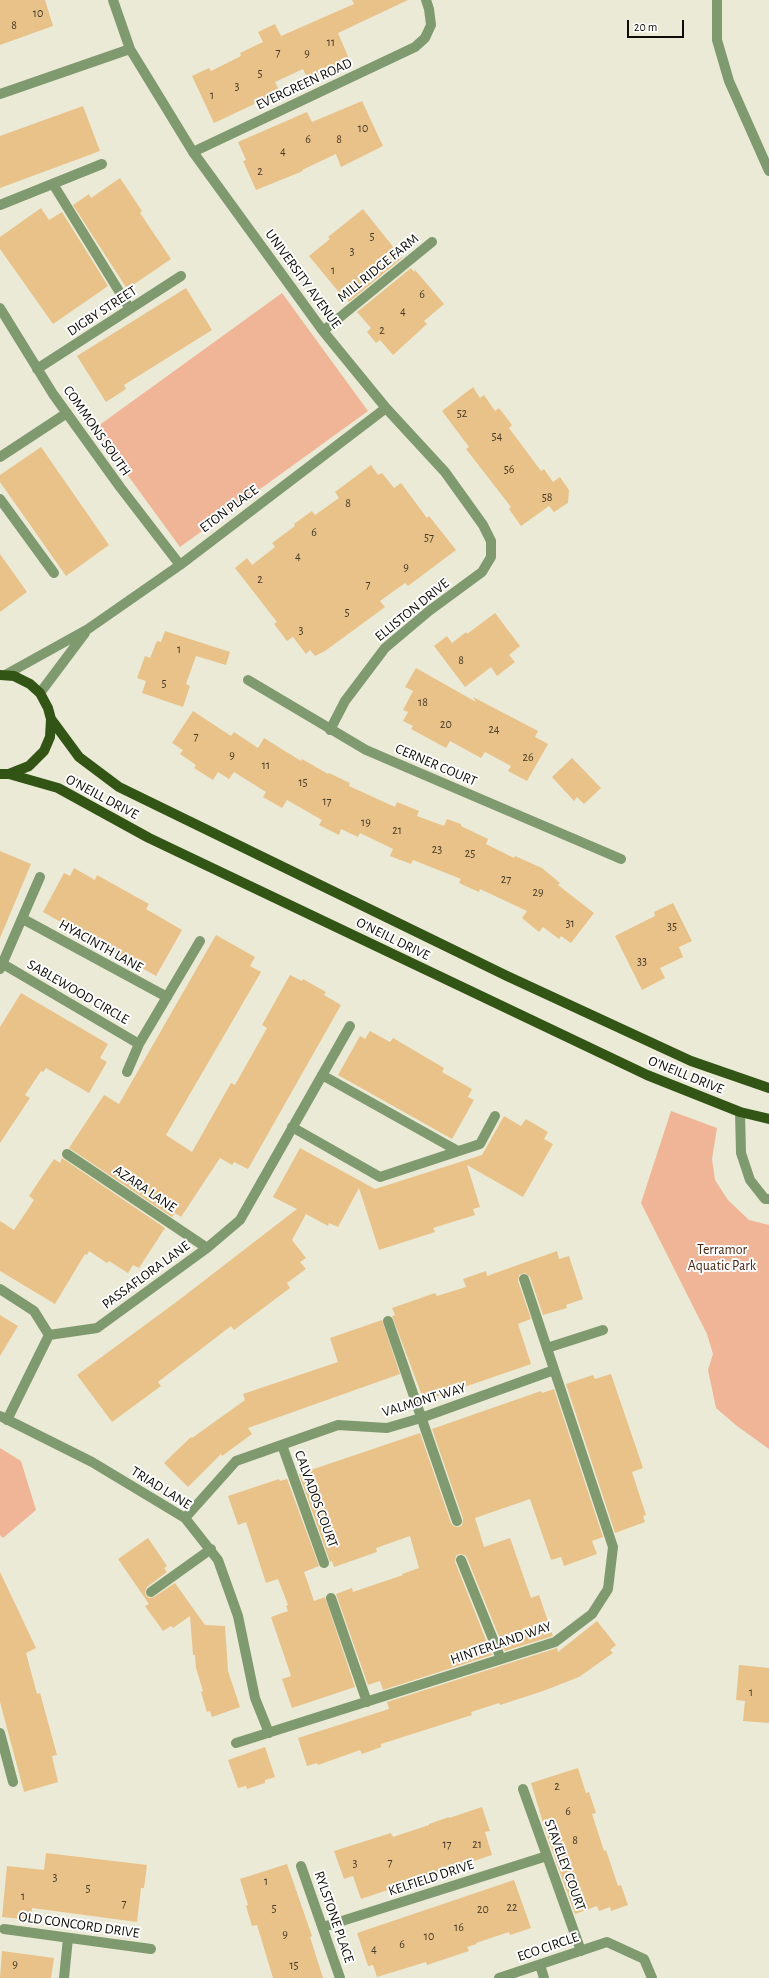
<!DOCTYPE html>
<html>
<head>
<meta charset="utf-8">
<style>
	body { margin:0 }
	#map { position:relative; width:769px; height:1978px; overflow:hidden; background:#ebead6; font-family:"Alegreya Sans",sans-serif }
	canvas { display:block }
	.scale { position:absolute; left:627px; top:20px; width:57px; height:18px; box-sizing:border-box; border:2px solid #0d0c06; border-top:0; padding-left:5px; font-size:12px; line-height:14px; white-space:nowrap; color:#0d0c06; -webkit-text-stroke:3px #fff; paint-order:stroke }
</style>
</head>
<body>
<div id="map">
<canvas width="769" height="1978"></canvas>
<div class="scale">20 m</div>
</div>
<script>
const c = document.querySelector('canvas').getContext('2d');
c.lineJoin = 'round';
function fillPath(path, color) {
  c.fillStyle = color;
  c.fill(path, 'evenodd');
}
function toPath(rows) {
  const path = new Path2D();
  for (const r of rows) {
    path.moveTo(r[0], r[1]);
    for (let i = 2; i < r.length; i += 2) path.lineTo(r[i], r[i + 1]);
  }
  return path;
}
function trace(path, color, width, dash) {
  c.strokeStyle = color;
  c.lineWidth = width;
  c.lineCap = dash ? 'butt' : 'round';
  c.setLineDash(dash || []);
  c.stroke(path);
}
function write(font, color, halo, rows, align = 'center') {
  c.font = font + ' "Alegreya Sans",sans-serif';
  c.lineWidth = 4;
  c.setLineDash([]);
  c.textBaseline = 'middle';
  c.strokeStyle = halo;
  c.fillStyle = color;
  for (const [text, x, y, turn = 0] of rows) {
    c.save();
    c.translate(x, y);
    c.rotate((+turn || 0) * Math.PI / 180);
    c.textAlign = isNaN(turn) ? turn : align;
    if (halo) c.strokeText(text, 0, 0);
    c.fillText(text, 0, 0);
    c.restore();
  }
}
const green = toPath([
	[282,293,368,411,180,547,94,429],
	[671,1111,717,1128,712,1159,715,1180,728,1200,749,1220,769,1225,769,1449,737,1426,716,1408,708,1370,713,1354,707,1334,641,1203],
	[0,1448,21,1461,36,1510,3,1538,0,1535]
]);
const building = toPath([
	[0,0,45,0,53,26,0,45],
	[352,0,408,0,338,33,350,61,308,80,303,69,275,82,280,92,214,123,192,76,209,68,211,71,241,56,240,53,263,42,258,32,275,24,281,36,354,4],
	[362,101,383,146,341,167,336,154,302,170,303,171,256,190,243,161,246,160,238,142,307,112,312,122],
	[83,106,100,151,0,188,0,136],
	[120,178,142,211,140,213,171,259,127,289,73,205,89,194,91,198],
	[41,208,49,220,62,212,108,286,53,324,0,249,0,237],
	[363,209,402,258,349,302,343,295,342,296,309,256,330,239,328,237],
	[411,268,414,272,415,270,444,304,424,321,427,324,393,355,380,340,376,343,367,332,371,328,357,312],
	[186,288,212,330,124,385,126,389,106,402,77,356],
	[473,387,480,398,484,395,495,411,499,408,512,425,509,428,541,471,544,469,553,482,560,477,569,490,568,503,554,512,549,506,521,526,509,509,511,507,466,449,469,447,442,411],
	[41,447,109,545,66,576,0,482,0,475],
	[371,465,378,475,382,473,394,488,401,483,427,518,429,516,456,550,408,586,405,583,380,601,385,607,325,651,315,656,310,650,306,654,293,637,287,641,274,624,277,622,235,568,247,558,252,565,275,547,272,543,295,526,294,524,312,511,315,515,339,498,335,492],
	[0,554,27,592,0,612],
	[495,613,520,646,509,655,515,662,497,676,491,667,465,687,434,646,447,636,452,643,466,632,467,634],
	[165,631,230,652,226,665,196,656,186,684,190,686,183,707,142,693,146,681,137,678,145,656,150,658,157,641,161,642],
	[416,668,476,702,473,697,538,731,535,737,548,744,527,781,508,771,511,766,485,752,481,758,450,741,446,748,411,729,413,726,403,721,408,712,403,710,413,691,405,687],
	[193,711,231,736,234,732,258,748,264,738,301,761,302,759,328,774,329,773,350,783,349,786,395,807,397,802,419,811,417,816,444,826,447,819,461,824,461,826,488,839,486,844,514,858,515,856,542,868,560,883,558,885,594,913,571,943,561,936,559,939,543,927,539,932,522,918,527,911,480,889,479,892,459,883,461,879,413,860,411,864,390,856,393,849,360,833,358,837,341,829,339,835,319,825,322,820,287,800,282,808,263,797,266,792,234,772,229,779,218,772,213,780,194,768,196,765,180,754,183,750,172,743],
	[572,758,601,788,584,804,577,797,574,801,552,777],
	[0,851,31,864,0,938],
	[74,868,95,880,97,875,149,904,146,909,182,930,156,976,43,912,64,873,70,876],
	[673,903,692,941,679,947,683,957,660,968,665,978,642,990,615,936,655,916,654,912],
	[216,935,255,957,250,966,261,972,166,1135,192,1152,231,1083,235,1085,267,1028,262,1025,290,975,302,981,303,979,326,992,324,995,341,1005,248,1169,234,1162,232,1165,220,1158,181,1217,175,1213,172,1217,69,1148,104,1095,119,1104],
	[21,993,108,1044,100,1058,107,1062,89,1093,46,1068,43,1072,41,1071,25,1095,30,1098,0,1143,0,1027],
	[370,1031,390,1042,393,1038,444,1068,442,1072,472,1089,468,1097,474,1100,452,1139,338,1075,360,1036,365,1039],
	[504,1116,521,1126,526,1119,548,1132,544,1139,553,1144,523,1197,467,1165,480,1207,473,1209,475,1215,433,1228,435,1232,379,1250,359,1188,338,1227,329,1223,328,1226,306,1214,292,1240,306,1258,300,1262,306,1269,287,1283,290,1288,234,1330,231,1326,158,1382,161,1386,112,1422,77,1375,175,1303,297,1209,273,1197,300,1148,375,1189,482,1155],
	[62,1158,165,1228,139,1268,133,1265,128,1273,109,1261,107,1263,89,1251,87,1255,85,1254,55,1304,0,1271,0,1221,14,1230,34,1200,29,1196,54,1159,60,1163],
	[557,1251,559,1259,569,1256,583,1299,566,1305,567,1308,543,1315,530,1277,525,1273,519,1275,518,1281,531,1319,518,1324,531,1364,424,1401,392,1316,395,1315,392,1308,435,1293,437,1296,466,1287,463,1279,486,1271,487,1276],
	[0,1315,18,1326,0,1356],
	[382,1320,400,1374,248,1428,252,1434,222,1456,221,1454,188,1487,164,1463,191,1437,192,1438,245,1400,243,1394,338,1362,330,1338],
	[611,1374,643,1468,632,1472,646,1515,643,1516,645,1522,615,1533,566,1384,593,1375,595,1379],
	[554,1389,603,1537,592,1541,597,1554,564,1566,561,1557,551,1560,530,1499,475,1518,484,1547,510,1538,531,1598,539,1595,553,1636,505,1651,467,1558,465,1555,459,1554,456,1556,455,1562,492,1655,383,1690,380,1681,368,1685,336,1594,352,1588,353,1592,403,1575,402,1574,419,1568,410,1536,376,1548,377,1552,334,1567,332,1561,330,1562,299,1474,420,1433,451,1523,453,1526,459,1527,462,1525,463,1519,432,1429,541,1391,542,1393],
	[279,1479,280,1481,287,1479,319,1566,304,1572,314,1601,325,1597,355,1687,292,1708,282,1679,291,1676,271,1617,288,1611,286,1606,288,1605,278,1579,266,1583,246,1522,238,1525,228,1496],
	[148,1538,167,1566,164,1568,167,1572,147,1587,145,1592,146,1595,149,1598,154,1597,175,1583,205,1625,225,1626,228,1671,240,1707,212,1717,210,1711,207,1712,201,1692,203,1691,196,1668,195,1655,193,1655,190,1616,173,1628,171,1626,163,1631,145,1606,149,1604,118,1559],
	[0,1572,36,1648,26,1653,37,1694,40,1693,57,1755,52,1756,58,1782,24,1792,0,1702],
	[597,1621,616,1645,610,1650,613,1653,579,1677,543,1691,500,1705,499,1703,471,1712,472,1715,381,1744,381,1747,362,1754,360,1750,318,1765,317,1763,307,1766,298,1738,389,1709,387,1702,557,1648,558,1652],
	[739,1665,769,1668,769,1723,743,1721,745,1701,736,1700],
	[265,1747,275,1777,265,1780,265,1783,247,1789,246,1786,238,1788,228,1760],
	[578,1768,586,1793,589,1792,596,1813,592,1814,604,1851,606,1850,618,1886,621,1885,628,1905,611,1911,610,1907,599,1911,597,1906,575,1914,547,1836,531,1783],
	[482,1807,490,1831,485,1832,492,1855,361,1899,353,1876,344,1879,334,1851,391,1833,393,1837,429,1825,429,1824,449,1817,449,1818],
	[46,1853,147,1865,144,1888,141,1888,137,1922,32,1908,31,1920,2,1917,7,1866,44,1870],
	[287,1864,312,1936,310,1937,323,1978,273,1978,257,1925,252,1926,246,1906,248,1905,240,1879],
	[514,1880,531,1928,510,1935,509,1932,476,1943,477,1944,467,1947,469,1951,427,1965,426,1962,377,1977,373,1965,368,1966,357,1933],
	[2,1951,54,1958,51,1978,0,1978]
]);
const minor = toPath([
	[113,0,130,49,193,152,323,331,386,408,445,472,483,525,491,541,491,557,482,572,429,611,385,648,345,701,330,730],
	[717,0,717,40,729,81,769,171],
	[0,94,130,49],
	[193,152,415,47,425,38,431,25,429,9,426,0],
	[53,184,130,309],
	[0,205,102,164],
	[0,308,53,394,120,487,180,565],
	[323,331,432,242],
	[37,369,181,276],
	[0,457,67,413],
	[0,499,54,573],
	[5,675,88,629,180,565,386,408],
	[248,680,366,750,621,859],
	[40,693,85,633],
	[23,919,167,997],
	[3,964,139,1044],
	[0,969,40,877],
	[127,1072,139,1044,200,941],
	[322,1075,458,1151],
	[740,1112,741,1153,750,1180,765,1199,769,1199],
	[292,1127,380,1177,480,1144,495,1116],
	[67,1154,207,1248],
	[0,1289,34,1311,49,1335],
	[388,1321,457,1521],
	[49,1335,97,1328,207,1248,240,1220,350,1026],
	[547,1348,603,1330],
	[0,1416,92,1462,185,1518,218,1560,238,1616,255,1698,269,1733],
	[7,1420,49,1335],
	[282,1445,324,1563],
	[185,1518,236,1461,338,1425,387,1428,421,1418,554,1370],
	[461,1560,501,1659],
	[151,1592,211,1549],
	[331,1598,367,1702],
	[0,1733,13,1782],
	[236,1743,555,1642,592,1614,608,1589,613,1547,524,1279],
	[523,1789,581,1951],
	[301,1866,340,1978],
	[323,1927,547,1856],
	[4,1929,151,1949],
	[540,1965,544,1978],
	[64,1978,68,1938],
	[499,1978,607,1942,644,1959,652,1978]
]);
const major = toPath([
	[0,675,14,676,30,684,40,693,48,708,51,719,50,737,44,751,29,766,9,774,0,774],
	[51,719,79,757,119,787,507,976,691,1061,769,1088],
	[9,774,58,788,149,838,647,1075,740,1112,769,1119]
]);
const numberNames = [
	["10",38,13],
	["8",14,25],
	["11",331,42],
	["7",278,52],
	["9",307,53],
	["5",260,73],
	["3",237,86],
	["1",212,95],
	["10",363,128],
	["6",308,139],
	["8",339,139],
	["4",283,151],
	["2",260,171],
	["5",372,236],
	["3",352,251],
	["1",333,270],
	["6",422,294],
	["4",403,311],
	["2",382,330],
	["52",462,413],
	["54",497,436],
	["56",509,469],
	["58",547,497],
	["8",348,503],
	["6",314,532],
	["57",429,537],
	["4",298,556],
	["9",406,567],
	["2",260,579],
	["7",368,584],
	["5",347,612],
	["3",301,630],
	["1",179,649],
	["8",461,660],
	["5",164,683],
	["18",423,702],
	["20",446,724],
	["24",494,729],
	["7",196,736],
	["9",232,755],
	["26",528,757],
	["11",266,765],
	["15",303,782],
	["17",327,801],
	["19",366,822],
	["21",397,830],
	["23",437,849],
	["25",470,853],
	["27",506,879],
	["29",538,892],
	["31",570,923],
	["35",672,926],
	["33",642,961],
	["1",751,1692],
	["2",557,1786],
	["6",568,1811],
	["8",575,1840],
	["17",447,1844],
	["21",477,1844],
	["7",390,1862],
	["3",355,1863],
	["3",55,1877],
	["1",266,1881],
	["5",88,1888],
	["1",23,1896],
	["7",124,1903],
	["22",512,1907],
	["5",274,1908],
	["20",483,1909],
	["16",459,1927],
	["9",285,1934],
	["10",429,1936],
	["6",402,1944],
	["4",374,1949],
	["9",15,1964],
	["15",294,1965]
];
const streetNames = [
	["EVERGREEN ROAD",304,84,-25],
	["MILL RIDGE FARM",378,268,-39],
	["UNIVERSITY AVENUE",303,279,54],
	["DIGBY STREET",102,311,-33],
	["COMMONS SOUTH",97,431,55],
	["ETON PLACE",229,509,-37],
	["ELLISTON DRIVE",412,610,-39],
	["CERNER COURT",436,765,23],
	["O'NEILL DRIVE",102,797,28],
	["O'NEILL DRIVE",393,939,26],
	["HYACINTH LANE",101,946,29],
	["SABLEWOOD CIRCLE",78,992,30],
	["O'NEILL DRIVE",686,1075,22],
	["AZARA LANE",145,1189,34],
	["PASSAFLORA LANE",146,1275,-36],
	["VALMONT WAY",424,1400,-17],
	["TRIAD LANE",161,1488,32],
	["CALVADOS COURT",316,1499,70],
	["HINTERLAND WAY",501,1643,-19],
	["STAVELEY COURT",565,1865,70],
	["KELFIELD DRIVE",431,1878,-18],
	["RYLSTONE PLACE",334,1917,71],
	["OLD CONCORD DRIVE",79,1925,8],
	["ECO CIRCLE",548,1947,-19]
];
const parkNames = [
	["Terramor",722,1250],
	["Aquatic Park",722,1266]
];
fillPath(green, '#efb596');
fillPath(building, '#e9c289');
trace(minor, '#809a70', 10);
trace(major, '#325415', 10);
write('12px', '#443a27', null, numberNames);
write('14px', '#0d0c06', '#fff', streetNames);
write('14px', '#4f270f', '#fff', parkNames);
</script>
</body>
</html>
